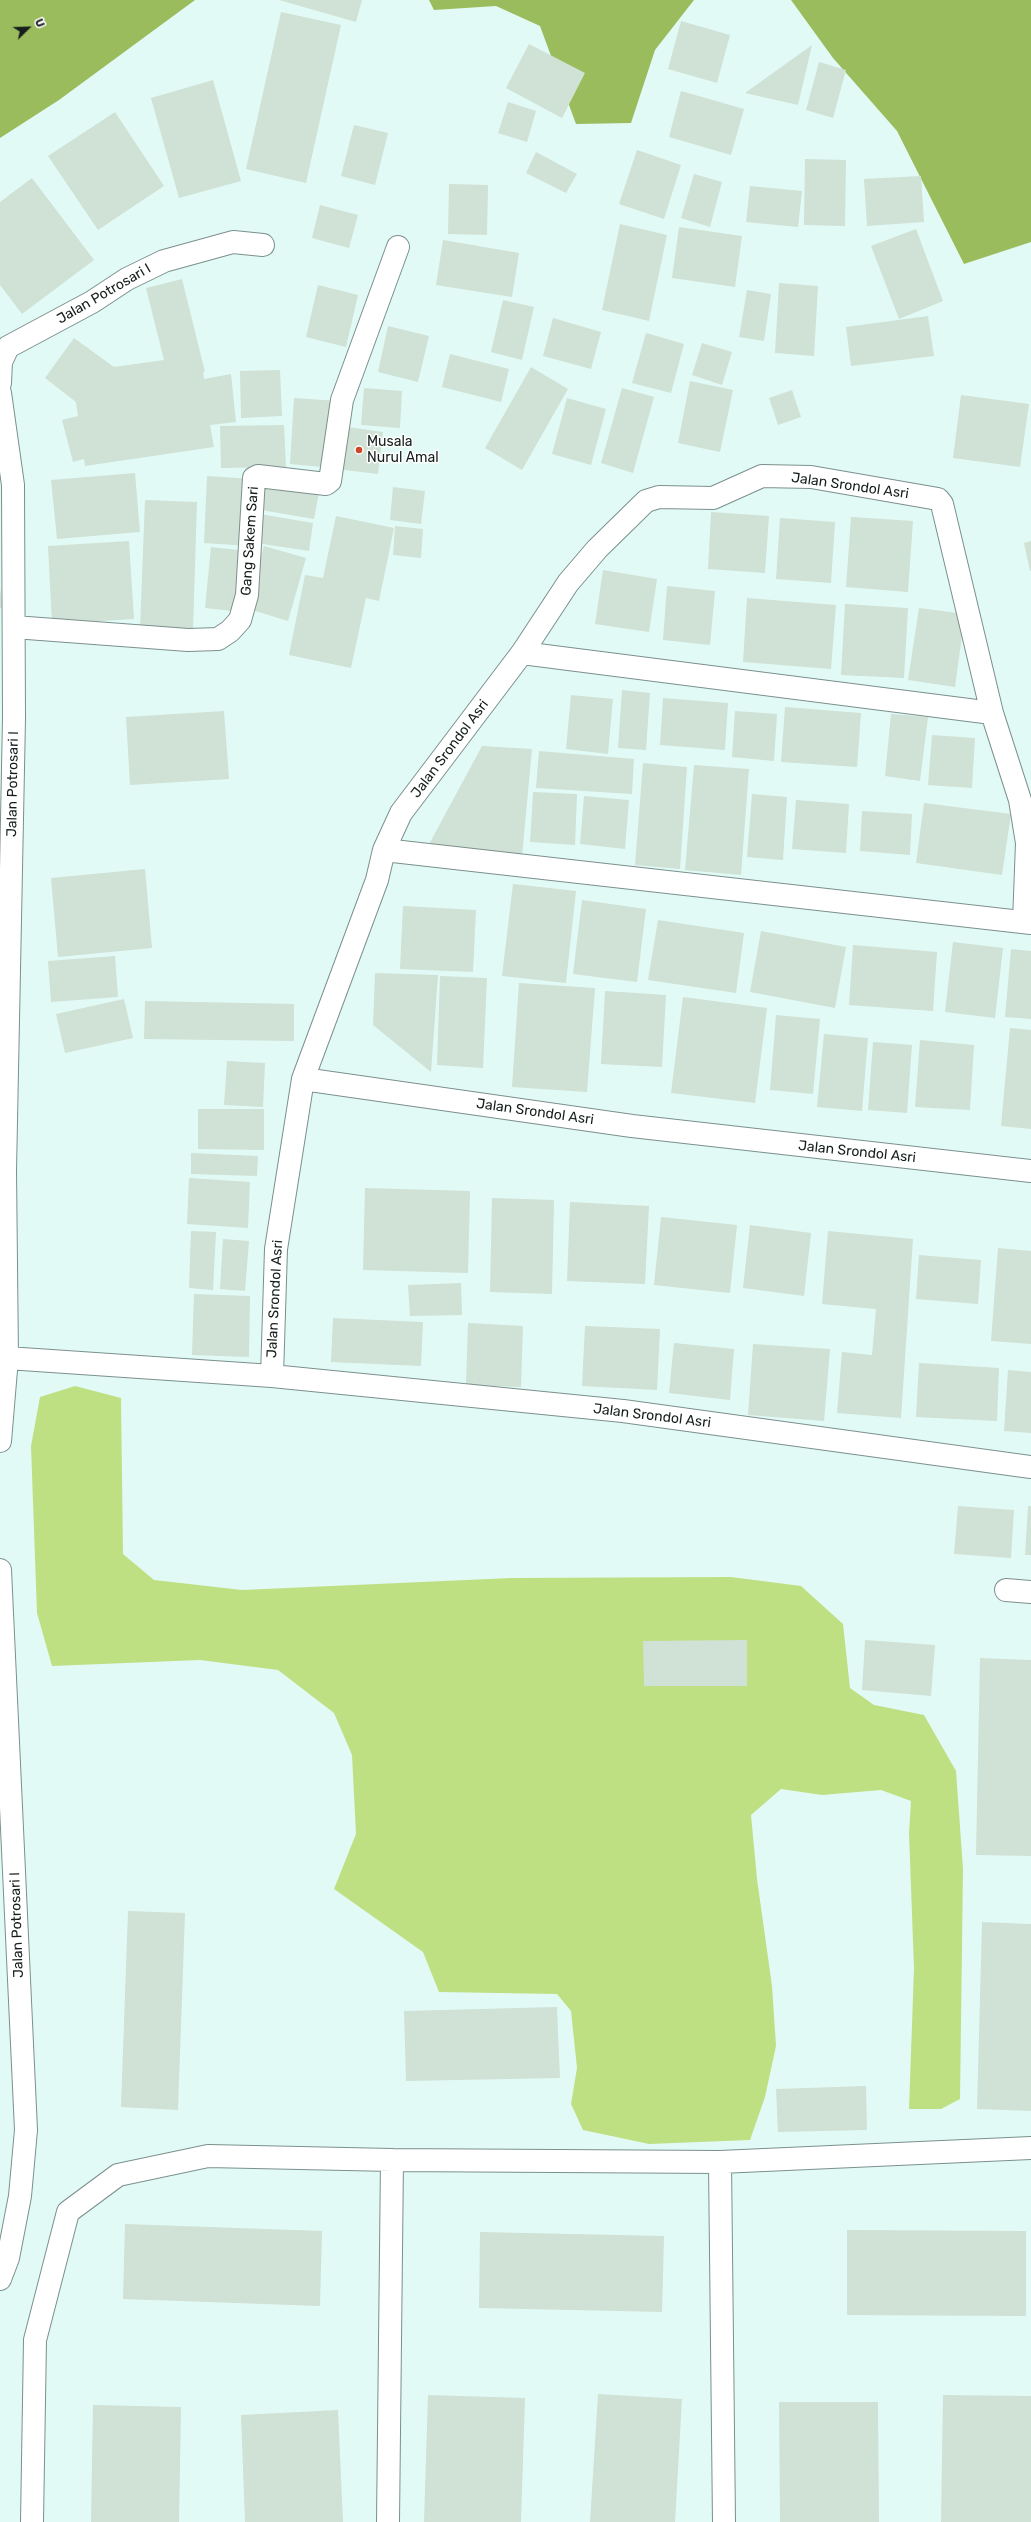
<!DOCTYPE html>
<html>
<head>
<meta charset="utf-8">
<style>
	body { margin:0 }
	#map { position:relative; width:1031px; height:2522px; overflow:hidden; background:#e2faf6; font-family:Rubik,sans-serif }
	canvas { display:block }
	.north { position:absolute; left:8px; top:8px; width:40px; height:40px; -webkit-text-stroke:3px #fff; paint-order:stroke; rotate:67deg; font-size:11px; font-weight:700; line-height:16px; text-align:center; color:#151e1c }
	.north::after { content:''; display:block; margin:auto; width:14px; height:18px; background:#151e1c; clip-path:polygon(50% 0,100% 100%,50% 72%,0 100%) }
</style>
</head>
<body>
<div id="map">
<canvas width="1031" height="2522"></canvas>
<div class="north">U</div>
</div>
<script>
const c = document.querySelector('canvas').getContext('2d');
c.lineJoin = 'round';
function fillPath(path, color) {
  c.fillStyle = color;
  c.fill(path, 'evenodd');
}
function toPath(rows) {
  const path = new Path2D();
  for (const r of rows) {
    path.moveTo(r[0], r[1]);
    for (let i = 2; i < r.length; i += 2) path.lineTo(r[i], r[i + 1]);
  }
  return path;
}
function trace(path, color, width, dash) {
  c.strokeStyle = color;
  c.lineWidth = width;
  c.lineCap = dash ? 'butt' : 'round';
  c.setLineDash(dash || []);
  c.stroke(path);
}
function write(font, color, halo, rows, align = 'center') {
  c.font = font + ' Rubik,sans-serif';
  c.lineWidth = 3;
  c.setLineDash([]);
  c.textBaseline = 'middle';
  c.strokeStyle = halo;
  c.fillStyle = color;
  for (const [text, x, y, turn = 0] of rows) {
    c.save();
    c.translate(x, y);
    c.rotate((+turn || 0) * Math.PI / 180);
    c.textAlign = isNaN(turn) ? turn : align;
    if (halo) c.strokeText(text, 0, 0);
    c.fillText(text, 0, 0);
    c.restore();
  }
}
const green = toPath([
	[75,1386,121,1398,123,1554,154,1580,242,1590,511,1578,731,1577,801,1586,843,1624,850,1688,874,1705,924,1715,956,1771,963,1869,960,2099,941,2109,909,2109,914,1968,909,1833,911,1801,881,1790,822,1795,781,1789,751,1815,757,1879,772,1986,776,2046,765,2097,750,2140,649,2144,583,2130,571,2104,577,2068,571,2011,557,1994,439,1992,423,1952,334,1889,356,1834,352,1755,334,1713,278,1670,200,1660,52,1666,37,1613,31,1446,40,1397]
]);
const forest = toPath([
	[0,0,195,0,59,100,0,138],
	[429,0,694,0,655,50,631,123,576,124,540,26,496,6,434,10],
	[791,0,1031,0,1031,242,964,264,897,131,833,58]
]);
const building = toPath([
	[279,0,362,0,356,22],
	[281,12,341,25,306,183,246,169],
	[681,21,730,35,717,83,668,69],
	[529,44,585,73,562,118,506,88],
	[812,45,798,105,745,93],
	[819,62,846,70,833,118,806,110],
	[213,80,241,181,179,198,151,98],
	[681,91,744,109,731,155,669,137],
	[508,102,536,111,527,142,498,133],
	[115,112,164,186,98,230,48,156],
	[354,125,388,133,375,185,341,176],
	[637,150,681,165,664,219,619,204],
	[536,152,577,174,566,193,526,173],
	[805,159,846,160,845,226,804,225],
	[694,174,722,182,710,227,681,218],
	[921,176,924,222,867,226,864,179],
	[32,178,94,260,22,314,0,285,0,202],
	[449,184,488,185,487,235,448,234],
	[750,186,802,191,798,227,746,222],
	[320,205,358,215,349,248,312,238],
	[620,224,667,235,649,321,602,310],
	[679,227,742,236,735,287,672,278],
	[916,229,943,301,899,319,871,246],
	[443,240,519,253,512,297,436,285],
	[182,279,205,372,203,372,204,379,231,374,236,422,210,425,214,447,85,466,84,459,73,462,62,420,78,416,76,402,45,378,74,338,114,367,164,360,146,288],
	[779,283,818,286,814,356,775,353],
	[318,285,358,295,346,347,306,337],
	[747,290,771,294,764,341,739,337],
	[503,300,534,307,522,360,491,352],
	[928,316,934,356,851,366,846,327],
	[553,318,601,332,591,369,543,356],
	[388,326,429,336,418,382,378,372],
	[646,333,684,344,671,393,632,383],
	[702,343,732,352,722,385,692,375],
	[450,354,509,369,501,402,442,387],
	[531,367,568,389,522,470,485,448],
	[280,370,282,416,241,418,240,371],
	[690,381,733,390,720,452,678,443],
	[364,388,402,391,400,428,361,425],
	[622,388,654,397,633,473,601,463],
	[792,390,801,417,778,425,769,398],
	[961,395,1029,404,1020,467,953,458],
	[294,398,338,401,333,468,290,464],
	[567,398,606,409,591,465,552,454],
	[284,425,286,467,221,468,220,426],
	[341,426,383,432,378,474,336,469],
	[135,473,140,532,57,539,51,480],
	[207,476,253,479,249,546,204,543],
	[260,476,320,487,314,519,255,509],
	[393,487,425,491,421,524,390,520],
	[145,500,197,502,193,630,140,629],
	[711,512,769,516,765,573,708,569],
	[260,514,313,523,309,551,256,543],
	[336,516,394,528,379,601,366,598,351,668,289,655,305,575,323,578],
	[851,517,913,521,908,592,846,587],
	[780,518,835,522,831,583,776,579],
	[395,526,423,529,421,558,393,555],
	[129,541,134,619,52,624,48,546],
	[1031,541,1031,571,1030,571,1024,543],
	[264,546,306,558,288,621,246,608],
	[211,547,247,551,241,612,205,608],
	[603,570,657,579,649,632,595,624],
	[667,586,715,591,710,645,663,640],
	[0,588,3,608,0,608],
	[747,598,836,605,831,669,743,662],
	[845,604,908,608,904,678,841,675],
	[919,608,965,614,955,687,908,680],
	[622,690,650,693,646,750,618,748],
	[571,695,613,699,608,754,566,749],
	[663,698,728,703,725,750,660,745],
	[785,707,861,713,857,767,781,762],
	[224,711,229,779,130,785,126,717],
	[735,711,777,714,774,761,732,757],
	[891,714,928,717,920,781,885,776],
	[932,735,975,738,972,788,928,785],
	[482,746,532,749,522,856,427,848],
	[539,751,634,759,632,794,536,788],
	[643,763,687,767,680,869,635,865],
	[694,765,749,769,741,875,685,870],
	[533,792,577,794,575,845,530,842],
	[752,794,787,797,783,860,747,857],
	[584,796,629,800,625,849,580,844],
	[796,800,849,804,846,853,792,849],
	[924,803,1011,814,1002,875,916,863],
	[862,811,912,814,910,855,860,851],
	[145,869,152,948,58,957,51,878],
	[513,884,576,891,566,983,502,976],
	[582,900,646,909,637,982,573,974],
	[403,906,476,910,473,972,400,969],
	[658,920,744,933,736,993,648,980],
	[761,931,846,947,835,1008,750,992],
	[953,942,1003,948,995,1018,945,1012],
	[853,945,937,952,933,1011,849,1005],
	[1011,949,1031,951,1031,1019,1005,1017],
	[115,956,118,997,51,1002,48,961],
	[375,973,438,975,431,1072,373,1025],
	[440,976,487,978,483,1068,437,1065],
	[519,983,595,988,587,1092,512,1087],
	[605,991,666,995,662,1067,601,1064],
	[683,997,767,1008,755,1103,671,1093],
	[124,999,133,1038,65,1053,56,1014],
	[145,1001,294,1004,294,1041,144,1039],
	[776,1015,820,1019,813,1094,770,1090],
	[1010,1028,1031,1030,1031,1129,1001,1126],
	[824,1034,868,1038,862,1111,817,1107],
	[920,1040,974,1045,970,1110,915,1107],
	[873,1042,912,1045,907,1113,868,1110],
	[227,1061,265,1063,263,1107,224,1105],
	[198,1109,264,1109,264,1150,198,1149],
	[191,1153,258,1156,257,1176,191,1174],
	[189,1178,250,1182,248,1228,187,1224],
	[365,1188,470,1191,468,1273,363,1270],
	[492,1198,554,1200,552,1294,490,1292],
	[570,1202,649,1206,645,1284,567,1281],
	[661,1217,737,1225,730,1293,654,1285],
	[750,1225,811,1233,804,1296,743,1288],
	[191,1231,216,1232,213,1290,189,1288],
	[828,1231,913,1239,901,1418,837,1413,842,1352,872,1355,876,1309,822,1304],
	[223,1239,249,1241,245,1291,220,1289],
	[998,1248,1031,1251,1031,1344,991,1341],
	[919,1255,981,1260,978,1304,916,1299],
	[461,1283,462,1315,410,1316,408,1285],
	[194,1294,250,1296,249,1357,192,1355],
	[333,1318,423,1322,421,1366,331,1362],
	[468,1323,523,1326,521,1387,466,1385],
	[585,1326,660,1329,657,1390,582,1386],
	[674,1343,734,1349,730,1400,669,1393],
	[753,1344,830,1349,824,1421,748,1415],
	[919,1363,999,1368,997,1421,916,1417],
	[1008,1370,1031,1372,1031,1433,1004,1431],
	[958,1506,1014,1510,1011,1558,954,1554],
	[1028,1506,1031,1506,1031,1555,1025,1555],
	[747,1640,747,1686,644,1686,643,1641],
	[865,1640,935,1645,931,1696,862,1690],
	[980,1658,1031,1660,1031,1856,976,1855],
	[128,1911,185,1913,178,2110,121,2107],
	[982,1922,1031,1924,1031,2111,977,2109],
	[557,2007,560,2078,406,2081,404,2011],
	[866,2086,867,2130,778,2132,776,2089],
	[125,2224,322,2231,320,2306,123,2299],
	[847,2230,1026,2231,1026,2316,847,2315],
	[480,2232,664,2236,662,2312,479,2308],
	[598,2394,682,2399,675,2522,590,2522],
	[428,2395,525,2398,521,2522,424,2522],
	[943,2395,1031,2396,1031,2522,941,2522],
	[779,2402,878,2402,879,2522,780,2522],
	[93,2405,181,2407,179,2522,91,2522],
	[338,2410,343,2522,245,2522,241,2415]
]);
const lane = toPath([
	[1006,1590,1031,1592],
	[392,2160,720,2162,1031,2148],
	[720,2162,724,2522],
	[32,2522,35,2340,68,2212,118,2175,208,2156,392,2160,388,2522]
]);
const street = toPath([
	[0,383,1,362,8,347,92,302,127,279,164,261,233,242,263,245],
	[0,393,13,485,14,718,5,1171,7,1358,0,1441],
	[14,627,188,640,218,639,230,631,240,620,247,595,254,478,258,476,326,484,330,481,342,400,398,247],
	[522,653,568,583,597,549,646,501,659,497,713,498,762,476,811,477,938,499,942,504,992,713],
	[384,850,401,813,522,653,992,713,1020,800,1027,843,1024,922],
	[303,1079,377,880,384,850,1031,923],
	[7,1358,272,1376,623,1411,1031,1467],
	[272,1376,276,1249,303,1079,632,1126,1031,1171],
	[0,1570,26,2130,20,2196,8,2258,0,2279]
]);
const markers = [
	[359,450,4,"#cf4525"]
];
const streetNames = [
	["Jalan Potrosari I",104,294,-30],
	["Jalan Srondol Asri",850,486,8],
	["Gang Sakem Sari",250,541,-86],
	["Jalan Srondol Asri",450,749,-53],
	["Jalan Potrosari I",13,784,-89],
	["Jalan Srondol Asri",535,1112,8],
	["Jalan Srondol Asri",857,1152,6],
	["Jalan Srondol Asri",275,1299,-87],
	["Jalan Srondol Asri",652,1416,7],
	["Jalan Potrosari I",17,1925,-92]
];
const poiNames = [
	["Musala",367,442],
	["Nurul Amal",367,458]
];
fillPath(green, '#bfdf83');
fillPath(forest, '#9bbc5c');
fillPath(building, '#d0e1d5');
trace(lane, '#7b908d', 24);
trace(street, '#7b908d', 24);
trace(lane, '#fff', 22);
trace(street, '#fff', 22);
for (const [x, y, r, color] of markers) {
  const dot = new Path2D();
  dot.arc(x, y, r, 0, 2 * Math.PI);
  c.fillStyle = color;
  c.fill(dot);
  trace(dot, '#fff', 1.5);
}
write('14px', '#151e1c', '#fff', streetNames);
write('14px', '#151e1c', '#fff', poiNames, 'left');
</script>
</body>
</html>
